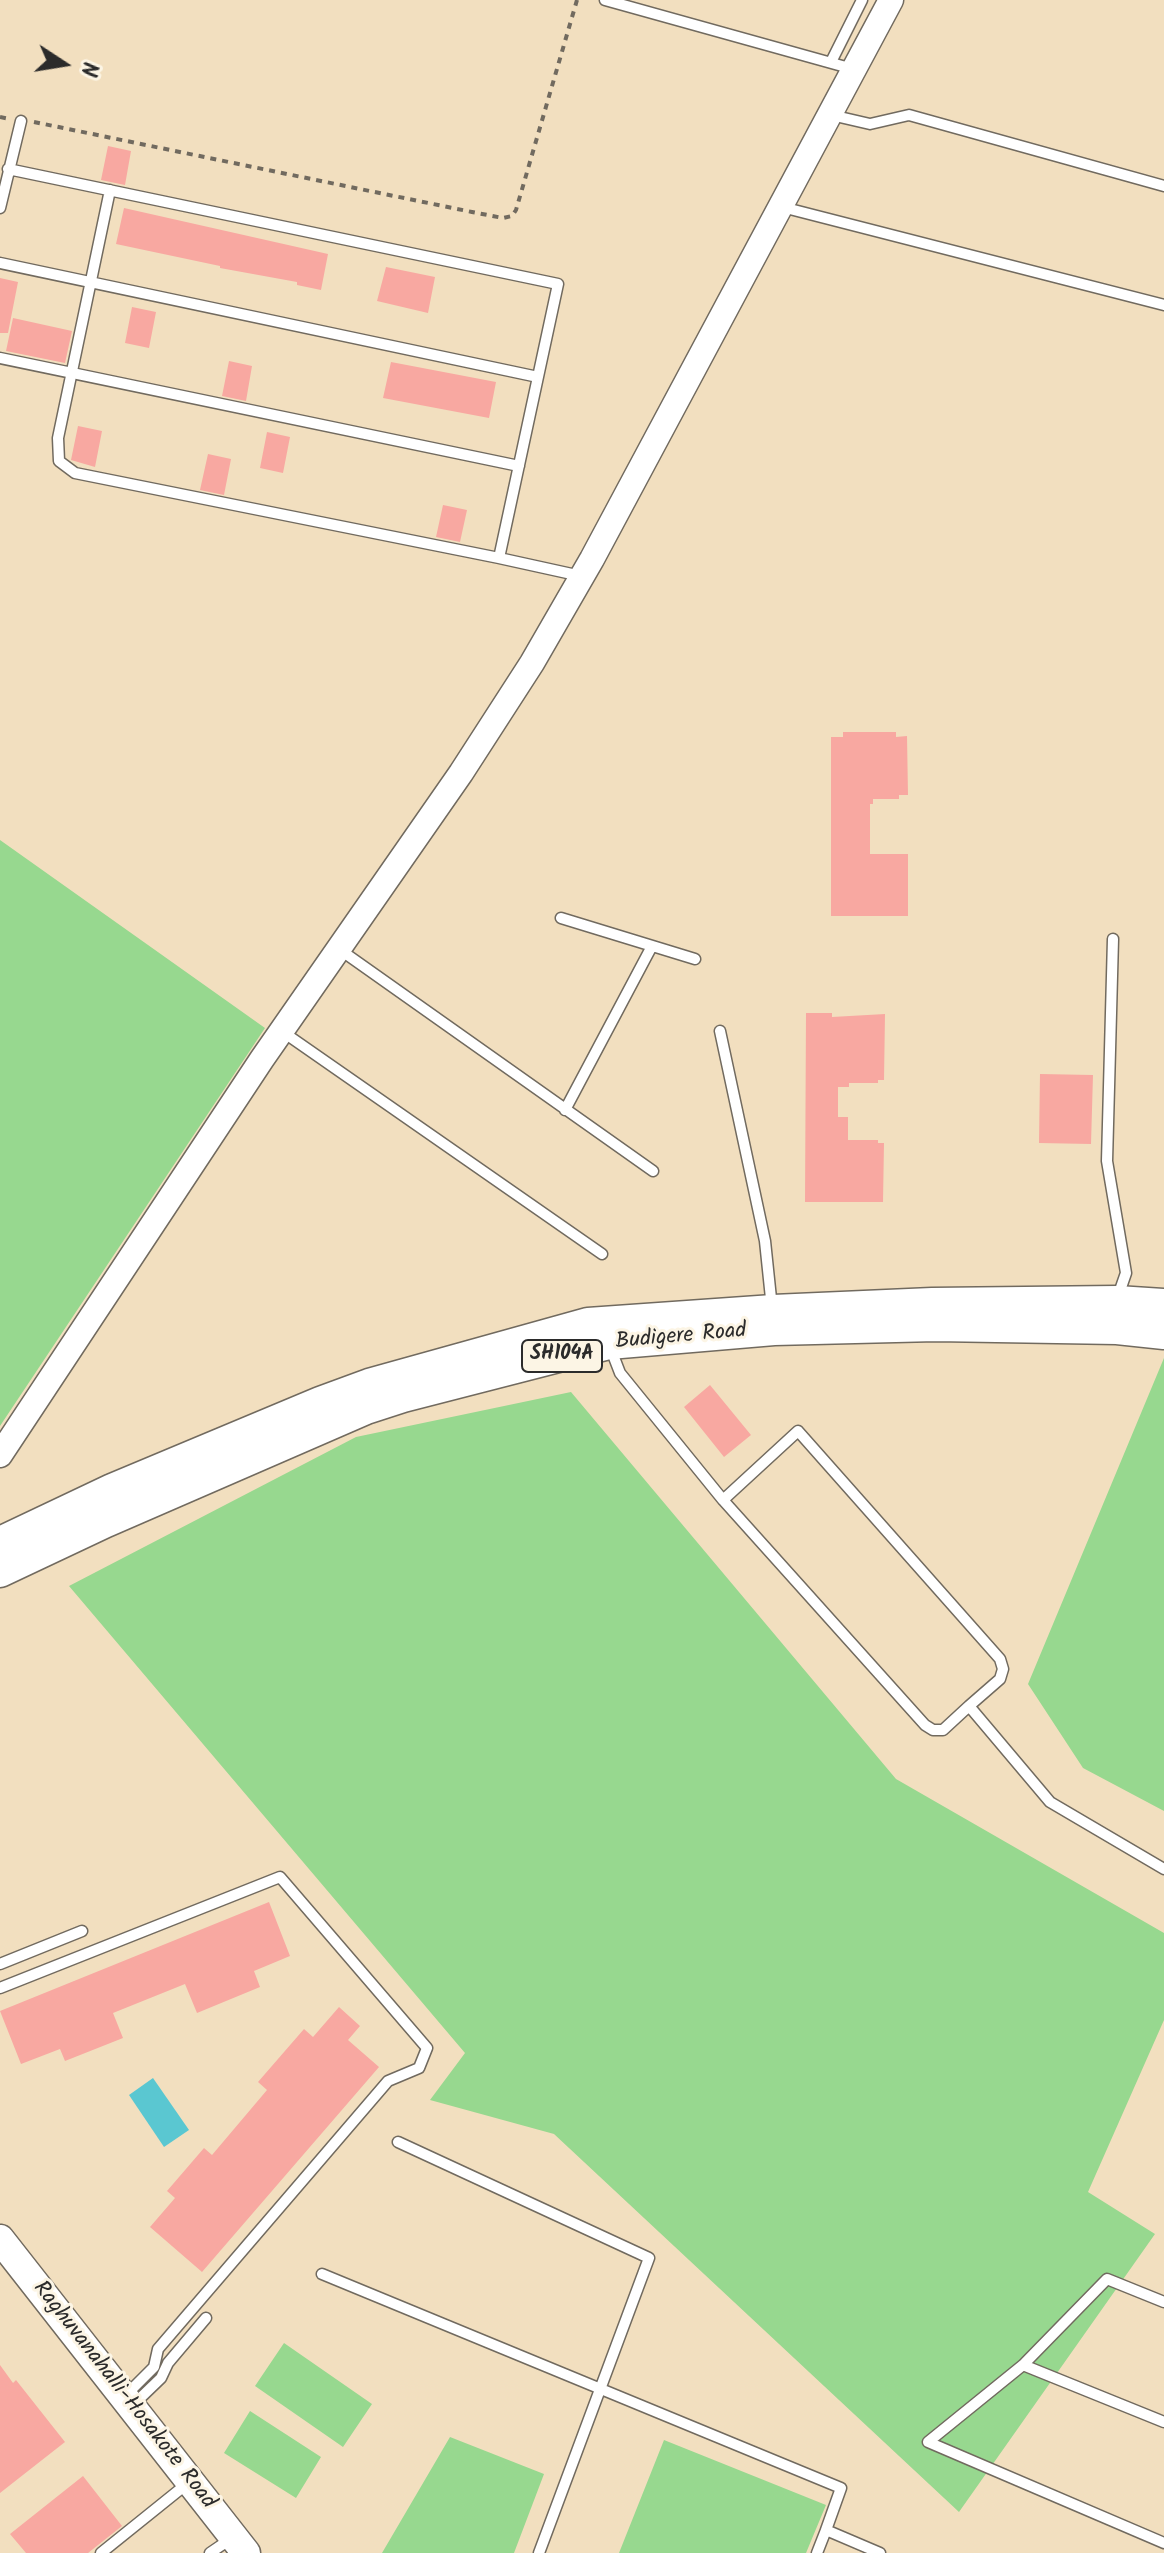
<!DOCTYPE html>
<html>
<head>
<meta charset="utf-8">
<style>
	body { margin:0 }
	#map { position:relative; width:1164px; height:2553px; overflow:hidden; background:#f2dfbf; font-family:Kalam,sans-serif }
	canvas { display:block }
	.north { position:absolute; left:24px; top:24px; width:80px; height:80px; -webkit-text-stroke:6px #fcf5e5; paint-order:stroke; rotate:102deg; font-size:22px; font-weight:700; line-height:32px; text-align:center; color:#2b2b2b }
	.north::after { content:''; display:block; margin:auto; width:28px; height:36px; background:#2b2b2b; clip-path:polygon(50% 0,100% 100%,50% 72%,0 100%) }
</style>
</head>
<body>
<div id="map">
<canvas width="1164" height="2553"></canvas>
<div class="north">N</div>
</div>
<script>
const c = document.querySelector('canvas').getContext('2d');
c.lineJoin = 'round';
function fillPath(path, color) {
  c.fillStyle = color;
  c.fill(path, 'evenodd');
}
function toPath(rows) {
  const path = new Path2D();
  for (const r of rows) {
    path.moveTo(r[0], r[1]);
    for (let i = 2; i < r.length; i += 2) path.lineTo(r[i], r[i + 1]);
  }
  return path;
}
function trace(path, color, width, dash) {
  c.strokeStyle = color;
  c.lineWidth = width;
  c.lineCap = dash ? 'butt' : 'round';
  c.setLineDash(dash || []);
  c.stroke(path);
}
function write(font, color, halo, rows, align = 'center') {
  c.font = font + ' Kalam,sans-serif';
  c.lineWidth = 6;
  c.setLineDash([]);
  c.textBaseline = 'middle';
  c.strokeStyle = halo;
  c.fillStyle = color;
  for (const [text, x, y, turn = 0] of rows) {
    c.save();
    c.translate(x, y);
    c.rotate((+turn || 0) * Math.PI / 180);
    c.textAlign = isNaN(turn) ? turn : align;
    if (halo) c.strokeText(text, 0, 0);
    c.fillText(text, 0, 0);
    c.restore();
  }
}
const green = toPath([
	[0,840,265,1028,0,1426],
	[1164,1358,1164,1811,1083,1768,1028,1684],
	[571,1392,896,1779,1164,1933,1164,2020,1088,2192,1155,2234,959,2512,554,2134,430,2100,465,2053,69,1586,356,1437],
	[284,2343,372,2404,343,2447,255,2386],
	[250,2411,321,2457,296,2498,224,2453],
	[450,2437,544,2474,514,2553,382,2553],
	[664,2440,826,2505,806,2553,619,2553]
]);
const water = toPath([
	[153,2078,189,2130,164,2147,129,2095]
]);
const building = toPath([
	[108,146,131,151,125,185,101,180],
	[124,208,328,254,321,290,297,285,297,282,220,268,220,266,116,244],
	[386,267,435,277,428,313,377,301],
	[0,278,18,282,8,333,0,333],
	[132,307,156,312,149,348,125,343],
	[13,318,72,331,65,363,6,351],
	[229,361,252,366,246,401,222,396],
	[391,362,496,382,489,418,383,398],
	[78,426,102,431,95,467,71,460],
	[267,432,290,437,283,473,260,468],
	[208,454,231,459,224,495,200,490],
	[443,505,467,510,460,542,436,537],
	[843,732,896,732,896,737,907,736,908,795,899,795,899,799,873,799,873,804,870,804,870,854,908,854,908,916,831,916,831,737,843,737],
	[806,1013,832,1013,832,1017,885,1014,884,1080,878,1080,878,1083,849,1083,849,1087,838,1087,838,1117,848,1117,848,1140,878,1140,878,1143,884,1143,883,1202,805,1202],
	[1040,1074,1093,1075,1091,1144,1039,1143],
	[710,1385,751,1435,724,1457,684,1407],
	[269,1902,290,1956,254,1971,260,1987,197,2013,185,1984,113,2013,123,2038,65,2061,60,2049,21,2064,0,2011],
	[339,2007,360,2026,348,2040,379,2067,202,2272,150,2227,175,2198,167,2191,204,2148,212,2155,267,2090,258,2082,304,2029,313,2037],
	[0,2365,13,2383,16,2380,65,2442,0,2493],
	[83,2476,122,2526,88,2553,26,2553,10,2534]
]);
const path = toPath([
	[0,117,10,119],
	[34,122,472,212,503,218,512,216,516,210,577,0]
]);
const service = toPath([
	[605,0,853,69],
	[831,62,862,0],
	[831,115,870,124,909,115,1164,186],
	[8,169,558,284,499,558,581,576],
	[110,190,58,438,59,461,75,473,499,558],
	[782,207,1164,305],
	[0,208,21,121],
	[0,263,538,377],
	[0,358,519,466],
	[561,918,695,959],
	[1113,939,1107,1161,1126,1273,1117,1299],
	[339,949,653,1171],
	[720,1031,765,1241,772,1308],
	[283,1032,602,1254],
	[565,1110,652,946],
	[610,1347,620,1373,723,1500,925,1725,933,1730,943,1730,969,1706,1050,1802,1164,1869],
	[723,1500,798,1431,1000,1659,1003,1669,1000,1679,969,1706],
	[0,1964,82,1931],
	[0,1988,280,1877,427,2048,419,2068,388,2081,158,2349,154,2367,126,2395],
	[398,2142,649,2258,539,2553],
	[322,2274,841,2488,826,2530,880,2553],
	[1164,2302,1107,2279,1023,2365,928,2442,1164,2543],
	[1023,2365,1164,2422],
	[133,2405,161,2378,168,2363,206,2318],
	[101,2553,188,2483],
	[210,2553,232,2538],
	[817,2553,826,2530]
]);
const tertiary = toPath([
	[0,1455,262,1059,461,773,532,663,592,559,891,0]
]);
const secondary = toPath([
	[0,2239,246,2553]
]);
const primary = toPath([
	[0,1542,112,1489,320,1402,369,1384,588,1323,773,1310,932,1303,1117,1301,1164,1304],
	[0,1572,106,1522,366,1409,403,1397,609,1344,774,1330,936,1326,1117,1329,1164,1334]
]);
const shields = [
	[562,1356,80]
];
const shieldNames = [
	["SH104A",562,1356]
];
const streetNames = [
	["Budigere Road",681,1338,-5],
	["Raghuvanahalli-Hosakote Road",123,2396,52]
];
fillPath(green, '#97d88f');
fillPath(water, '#5ac7d1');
fillPath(building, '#f8a8a1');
trace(service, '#716a5f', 13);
trace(tertiary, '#716a5f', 27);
trace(secondary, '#716a5f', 31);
trace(primary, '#716a5f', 33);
trace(path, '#716a5f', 4, [6, 6]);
trace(service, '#fff', 10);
trace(tertiary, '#fff', 24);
trace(secondary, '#fff', 28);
trace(primary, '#fff', 30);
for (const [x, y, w] of shields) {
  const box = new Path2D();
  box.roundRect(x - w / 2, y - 16, w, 32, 6);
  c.fillStyle = '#fcf5e5';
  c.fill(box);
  trace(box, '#2b2b2b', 2);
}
write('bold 20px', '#2b2b2b', null, shieldNames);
write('22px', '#2b2b2b', '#fcf5e5', streetNames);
</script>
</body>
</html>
